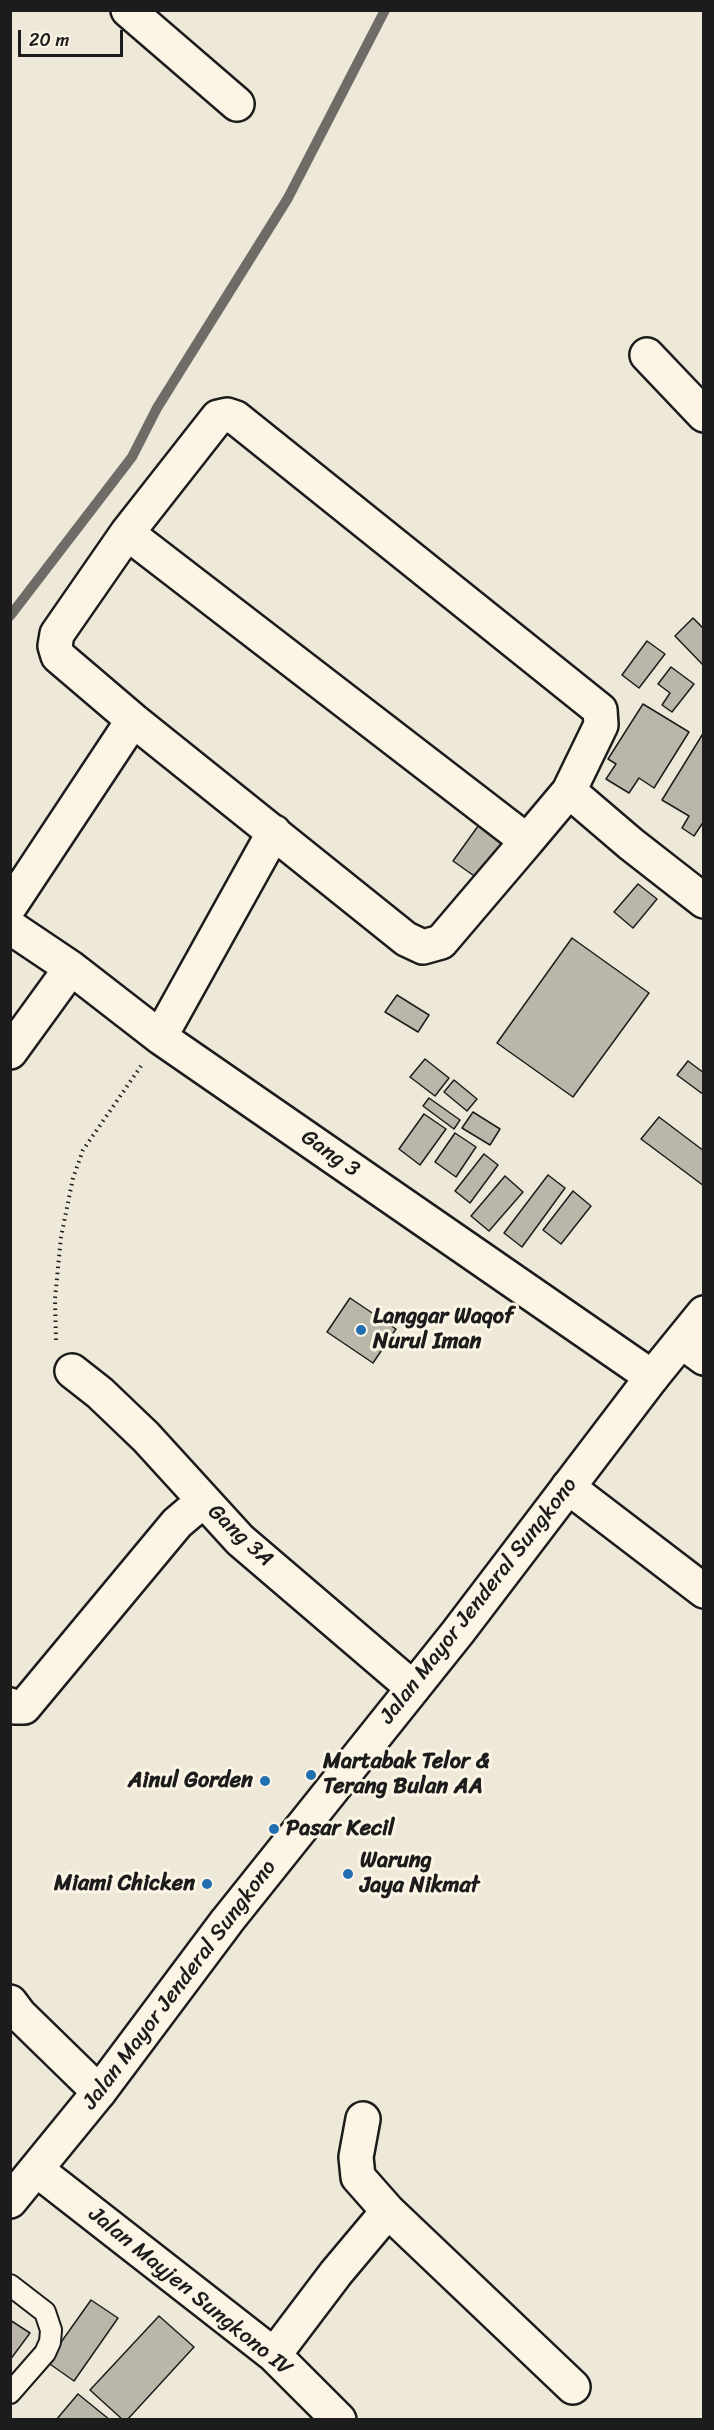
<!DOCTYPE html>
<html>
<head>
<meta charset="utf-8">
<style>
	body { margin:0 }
	#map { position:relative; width:714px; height:2430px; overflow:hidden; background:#eee8d9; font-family:Sriracha,sans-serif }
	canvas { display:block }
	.frame { position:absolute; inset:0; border:12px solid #1c1c1c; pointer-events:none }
	.scale { position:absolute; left:18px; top:30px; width:105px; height:27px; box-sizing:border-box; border:3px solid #1c1c1c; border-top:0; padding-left:8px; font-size:18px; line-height:21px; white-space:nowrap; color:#1c1c1c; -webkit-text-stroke:4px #fcf5e5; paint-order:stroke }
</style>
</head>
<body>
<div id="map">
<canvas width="714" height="2430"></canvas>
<div class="frame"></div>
<div class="scale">20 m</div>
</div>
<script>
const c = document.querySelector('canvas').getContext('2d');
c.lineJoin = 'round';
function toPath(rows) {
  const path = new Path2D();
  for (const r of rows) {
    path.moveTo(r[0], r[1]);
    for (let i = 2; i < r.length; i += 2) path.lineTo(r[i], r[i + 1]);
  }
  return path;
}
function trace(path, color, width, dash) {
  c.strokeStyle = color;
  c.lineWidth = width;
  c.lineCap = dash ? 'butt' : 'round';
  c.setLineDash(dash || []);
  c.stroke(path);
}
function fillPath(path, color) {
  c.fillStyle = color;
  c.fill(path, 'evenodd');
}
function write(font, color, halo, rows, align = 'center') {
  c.font = font + ' Sriracha,sans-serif';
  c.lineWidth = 6;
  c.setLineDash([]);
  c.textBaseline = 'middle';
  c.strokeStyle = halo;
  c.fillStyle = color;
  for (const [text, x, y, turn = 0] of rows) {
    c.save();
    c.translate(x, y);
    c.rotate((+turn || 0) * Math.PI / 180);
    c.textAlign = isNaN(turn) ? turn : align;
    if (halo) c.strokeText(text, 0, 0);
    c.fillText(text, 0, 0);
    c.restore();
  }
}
const stream = toPath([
	[10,616,132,457,157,408,288,198,385,10]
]);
const building = toPath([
	[693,618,704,629,704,666,675,636,693,618],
	[647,641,665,654,639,688,622,675,647,641],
	[671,667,694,684,672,712,662,705,670,693,658,684,671,667],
	[643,704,689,732,654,788,639,778,629,793,606,779,616,764,608,759,643,704],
	[704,732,704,821,694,836,682,828,689,816,662,800,704,732],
	[486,815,513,834,480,880,453,861,486,815],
	[638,884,657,899,633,928,614,912,638,884],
	[572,938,649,993,573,1097,497,1043,572,938],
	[397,995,429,1015,418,1032,385,1012,397,995],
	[425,1059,449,1078,435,1096,410,1077,425,1059],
	[688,1061,704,1073,704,1095,677,1075,688,1061],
	[454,1080,477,1099,467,1111,444,1092,454,1080],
	[429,1098,460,1120,454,1129,423,1106,429,1098],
	[473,1112,500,1129,490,1145,462,1128,473,1112],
	[424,1114,446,1129,420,1165,399,1149,424,1114],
	[659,1117,704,1151,704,1186,641,1139,659,1117],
	[455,1133,476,1147,456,1177,435,1162,455,1133],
	[484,1154,498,1165,470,1203,455,1191,484,1154],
	[548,1175,565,1188,522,1247,504,1233,548,1175],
	[505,1176,523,1192,489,1231,471,1216,505,1176],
	[573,1191,591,1206,561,1244,543,1230,573,1191],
	[350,1298,396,1329,373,1363,327,1332,350,1298],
	[91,2300,118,2318,74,2381,47,2362,91,2300],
	[159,2316,194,2347,127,2420,123,2420,90,2390,159,2316],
	[10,2320,30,2333,10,2360,10,2320],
	[78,2394,110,2420,56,2420,78,2394]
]);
const path = toPath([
	[56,1340,55,1299,61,1237,73,1178,83,1150,141,1066]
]);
const lane = toPath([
	[10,2285,45,2312,51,2330,50,2342,45,2353,10,2393]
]);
const street = toPath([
	[128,10,237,104],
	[647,355,704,415],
	[127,533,57,634,55,646,58,656,133,720,406,939,423,947,441,942,527,841],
	[569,791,601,725,600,710,236,418,227,415,218,417,127,533,527,841,569,791,631,844,704,901],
	[10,906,133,720],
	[10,927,71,968,160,1037,652,1377],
	[160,1037,274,832],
	[10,1052,71,968],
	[682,1342,704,1358],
	[72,1371,100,1393,146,1437,240,1540,413,1688],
	[568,1487,704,1591],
	[10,1705,15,1707,24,1707,177,1523,203,1501],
	[10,2002,19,2014,99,2092],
	[363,2119,356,2157,358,2177,388,2211],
	[37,2170,274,2355,339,2420],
	[274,2355,336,2273,388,2211,573,2387]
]);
const primary = toPath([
	[10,2201,99,2092,227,1921,458,1632,652,1377,704,1313]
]);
const markers = [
	[361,1330,6,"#1f6fb2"],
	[311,1775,6,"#1f6fb2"],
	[265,1781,6,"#1f6fb2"],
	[274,1829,6,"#1f6fb2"],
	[348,1874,6,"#1f6fb2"],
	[207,1884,6,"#1f6fb2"]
];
const streetNames = [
	["Gang 3",330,1154,35],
	["Gang 3A",240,1536,43],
	["Jalan Mayor Jenderal Sungkono",479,1601,-52],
	["Jalan Mayor Jenderal Sungkono",180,1985,-53],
	["Jalan Mayjen Sungkono IV",190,2292,39]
];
const poiNames = [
	["Langgar Waqof",373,1317],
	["Nurul Iman",373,1342],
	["Martabak Telor &",323,1762],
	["Terang Bulan AA",323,1787],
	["Ainul Gorden",253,1781,"right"],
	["Pasar Kecil",286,1829],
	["Warung",360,1861],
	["Jaya Nikmat",360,1886],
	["Miami Chicken",195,1884,"right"]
];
trace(stream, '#6f6c67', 10);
fillPath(building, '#bab6aa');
trace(building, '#1c1c1c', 1.5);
trace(lane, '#1c1c1c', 24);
trace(street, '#1c1c1c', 38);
trace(primary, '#1c1c1c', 38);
trace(path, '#1c1c1c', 4, [1.5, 4.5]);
trace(lane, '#fcf5e5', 20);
trace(street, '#fcf5e5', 33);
trace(primary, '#fcf5e5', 33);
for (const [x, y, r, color] of markers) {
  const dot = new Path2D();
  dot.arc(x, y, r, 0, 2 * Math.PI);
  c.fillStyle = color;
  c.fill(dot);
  trace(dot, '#fcf5e5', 2);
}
write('22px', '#1c1c1c', '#fcf5e5', streetNames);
write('bold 22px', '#1c1c1c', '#fcf5e5', poiNames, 'left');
</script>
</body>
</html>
